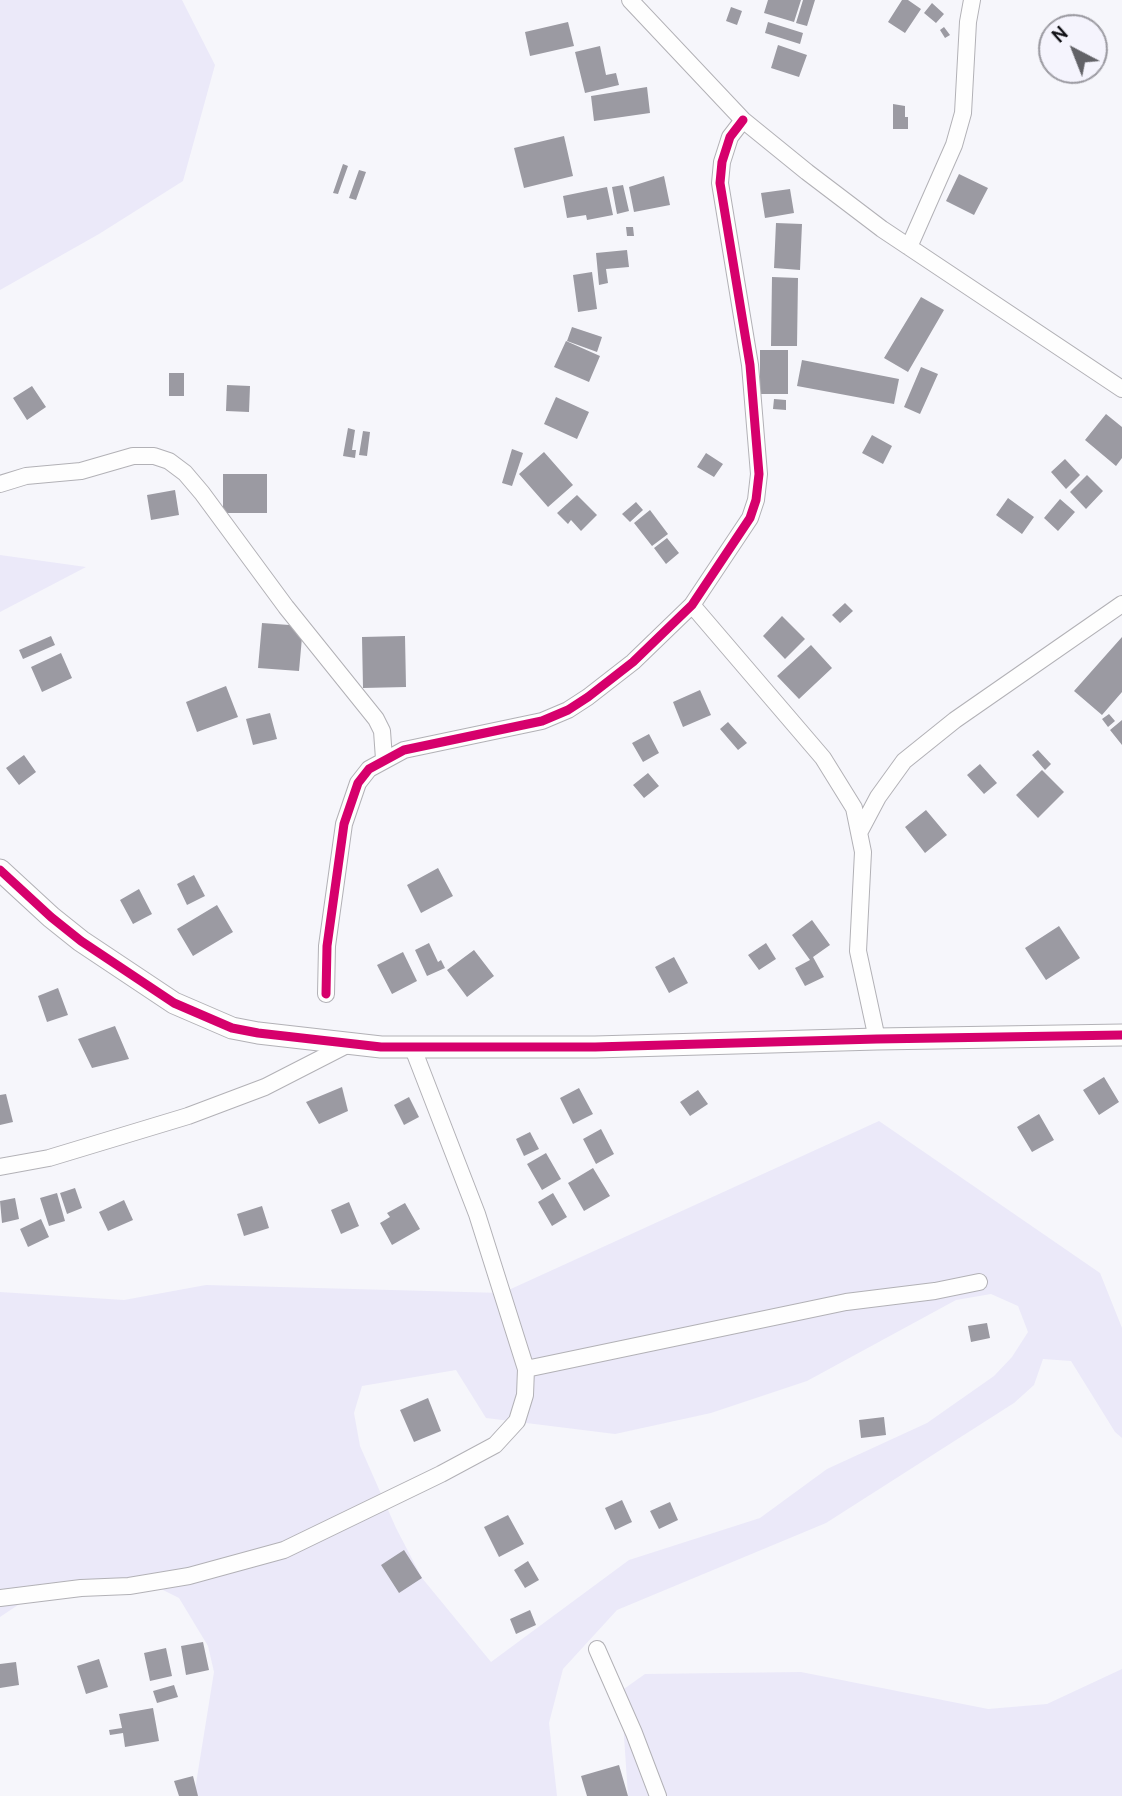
<!DOCTYPE html>
<html>
<head>
<meta charset="utf-8">
<style>
	body { margin:0 }
	#map { position:relative; width:1122px; height:1796px; overflow:hidden; background:#f6f6fb; font-family:Cabin,sans-serif }
	canvas { display:block }
	.north { position:absolute; left:1038px; top:14px; width:70px; height:70px; box-sizing:border-box; background:#f5f4fd; border:2px solid #9b9aa1; border-radius:50%; rotate:318deg; font-size:19px; font-weight:700; line-height:28px; text-align:center; color:#131318 }
	.north::after { content:''; display:block; margin:auto; width:24px; height:32px; background:#626267; clip-path:polygon(50% 0,100% 100%,50% 72%,0 100%) }
</style>
</head>
<body>
<div id="map">
<canvas width="1122" height="1796"></canvas>
<div class="north">N</div>
</div>
<script>
const c = document.querySelector('canvas').getContext('2d');
c.lineJoin = 'round';
function fillPath(path, color) {
  c.fillStyle = color;
  c.fill(path, 'evenodd');
}
function toPath(rows) {
  const path = new Path2D();
  for (const r of rows) {
    path.moveTo(r[0], r[1]);
    for (let i = 2; i < r.length; i += 2) path.lineTo(r[i], r[i + 1]);
  }
  return path;
}
function trace(path, color, width, dash) {
  c.strokeStyle = color;
  c.lineWidth = width;
  c.lineCap = dash ? 'butt' : 'round';
  c.setLineDash(dash || []);
  c.stroke(path);
}
const green = toPath([
	[0,0,182,0,215,65,183,181,99,234,0,290],
	[0,555,86,567,0,612],
	[879,1121,1100,1273,1122,1328,1122,1438,1115,1432,1071,1361,1043,1359,1034,1385,1014,1403,826,1523,617,1610,563,1669,549,1723,557,1796,194,1796,214,1672,208,1646,179,1598,153,1585,33,1595,0,1617,0,1292,124,1300,206,1285,502,1293],
	[991,1294,1018,1306,1028,1332,1012,1357,994,1376,927,1423,827,1469,760,1518,629,1560,491,1662,422,1578,396,1528,360,1446,354,1413,362,1386,456,1370,486,1418,615,1434,711,1413,807,1381,956,1300],
	[1122,1669,1122,1796,628,1796,621,1691,645,1674,801,1672,988,1709,1047,1704]
]);
const building = toPath([
	[768,0,801,0,794,22,764,13],
	[803,0,815,0,807,26,796,23],
	[902,0,908,0,921,9,905,33,888,22],
	[932,3,944,14,936,23,924,13],
	[731,7,742,11,737,25,726,21],
	[568,22,574,46,530,56,525,32],
	[768,22,803,33,800,44,765,33],
	[944,27,950,35,945,38,940,30],
	[778,45,807,55,799,77,771,68],
	[600,46,606,75,616,73,619,85,585,93,575,52],
	[647,87,650,113,594,121,591,96],
	[893,104,905,106,905,117,908,117,908,129,893,129],
	[564,136,573,176,524,188,514,148],
	[343,164,348,166,338,194,333,193],
	[359,170,366,172,356,200,349,198],
	[959,174,988,188,974,215,946,201],
	[664,176,670,205,634,212,629,187],
	[623,185,629,211,617,214,612,187],
	[607,187,613,215,587,220,586,215,567,218,563,196],
	[790,189,794,213,765,218,761,193],
	[776,223,802,224,800,270,774,268],
	[626,227,633,227,634,236,627,236],
	[627,250,629,267,606,269,608,283,599,285,596,253],
	[592,272,597,309,578,312,573,275],
	[772,277,798,278,797,346,771,346],
	[921,297,944,310,908,372,884,358],
	[572,327,602,337,597,352,567,341],
	[566,341,600,356,589,382,554,367],
	[760,350,788,350,788,394,760,394],
	[802,360,899,379,894,404,797,386],
	[921,367,938,374,920,414,904,407],
	[169,373,184,373,184,396,169,396],
	[227,385,250,386,249,412,226,411],
	[32,386,46,407,27,420,13,398],
	[556,397,589,412,577,439,544,424],
	[774,399,786,400,786,410,773,409],
	[1106,414,1122,427,1122,458,1116,466,1085,440],
	[348,428,355,430,352,450,356,450,355,458,343,456],
	[363,431,370,432,367,456,359,455],
	[872,435,892,446,883,464,862,453],
	[512,449,523,453,512,486,502,483],
	[544,452,573,485,548,507,519,474],
	[706,453,723,464,714,477,697,467],
	[1065,459,1080,475,1066,489,1051,472],
	[223,474,267,474,267,513,223,513],
	[1087,475,1103,491,1086,509,1070,492],
	[175,490,179,515,151,520,147,495],
	[577,495,597,515,581,531,571,520,568,524,557,513],
	[1008,498,1034,517,1022,534,996,515],
	[1060,499,1075,512,1058,531,1044,518],
	[636,502,643,510,630,522,622,514],
	[650,510,668,534,652,546,634,523],
	[667,538,679,553,666,564,654,548],
	[845,603,853,611,840,623,832,615],
	[782,616,805,639,785,659,763,636],
	[262,623,303,626,299,671,258,668],
	[51,636,55,645,23,659,19,650],
	[405,636,406,687,363,688,362,637],
	[1122,637,1122,692,1102,715,1074,691],
	[811,645,832,668,799,699,777,676],
	[61,653,72,678,42,692,31,667],
	[226,686,238,717,197,732,186,702],
	[700,690,711,715,683,727,673,702],
	[270,713,277,739,253,745,246,719],
	[1109,714,1115,721,1108,727,1102,719],
	[1122,720,1122,745,1110,730],
	[728,722,747,743,738,750,720,729],
	[649,734,659,753,643,762,632,743],
	[1038,750,1051,764,1045,770,1032,755],
	[24,755,36,772,19,785,6,768],
	[980,764,997,783,984,794,967,775],
	[1042,770,1064,792,1038,818,1016,795],
	[648,773,659,786,644,798,633,785],
	[926,810,947,835,925,853,905,827],
	[438,868,453,896,421,913,407,885],
	[194,875,205,896,187,905,177,884],
	[139,889,152,914,133,924,120,900],
	[217,905,233,932,193,956,177,929],
	[812,920,830,945,813,957,824,977,805,986,795,968,810,960,792,935],
	[1059,926,1080,958,1046,980,1025,948],
	[429,943,438,962,441,960,445,968,427,976,415,950],
	[766,943,776,959,759,970,748,955],
	[474,950,494,976,467,997,447,970],
	[403,952,417,981,392,994,377,965],
	[674,957,688,983,669,993,655,967],
	[58,988,68,1015,47,1022,38,996],
	[115,1026,129,1059,92,1068,78,1039],
	[1104,1077,1119,1102,1099,1115,1083,1090],
	[342,1087,348,1111,319,1124,306,1102],
	[579,1088,593,1114,573,1124,560,1098],
	[698,1090,708,1104,690,1116,680,1102],
	[6,1094,13,1122,0,1125,0,1095],
	[409,1097,419,1117,404,1125,394,1105],
	[1039,1114,1054,1140,1032,1152,1017,1127],
	[601,1129,614,1154,596,1164,583,1139],
	[530,1132,539,1149,524,1156,516,1139],
	[546,1153,561,1179,542,1190,527,1164],
	[593,1168,610,1196,584,1211,568,1183],
	[75,1188,82,1208,67,1214,60,1193],
	[57,1193,65,1221,49,1226,40,1198],
	[553,1193,567,1217,552,1226,538,1202],
	[15,1198,19,1219,2,1223,0,1201],
	[124,1200,133,1220,108,1231,99,1212],
	[349,1202,359,1226,341,1234,331,1210],
	[405,1203,420,1229,392,1245,380,1223,390,1217,387,1213],
	[262,1206,269,1228,244,1236,237,1214],
	[41,1219,49,1237,28,1247,20,1229],
	[987,1323,990,1338,971,1342,968,1326],
	[428,1398,441,1431,414,1442,400,1410],
	[884,1417,886,1435,861,1438,859,1420],
	[622,1500,632,1522,615,1530,605,1508],
	[670,1502,678,1520,659,1529,650,1511],
	[508,1515,524,1544,499,1557,484,1527],
	[404,1550,422,1578,399,1593,381,1565],
	[528,1561,539,1580,525,1588,514,1570],
	[530,1610,536,1625,516,1634,510,1619],
	[203,1642,209,1670,186,1675,181,1646],
	[166,1648,172,1676,150,1681,144,1653],
	[99,1659,108,1687,86,1694,77,1666],
	[16,1662,19,1685,0,1688,0,1664],
	[174,1685,178,1697,157,1703,153,1691],
	[153,1708,159,1741,125,1747,123,1733,110,1735,109,1730,122,1728,119,1714],
	[619,1765,628,1796,587,1796,581,1776],
	[193,1776,198,1796,179,1796,174,1781]
]);
const street = toPath([
	[630,0,743,120,807,172,882,229,1122,389],
	[909,247,954,145,963,113,968,22,972,0],
	[0,484,26,476,81,471,133,456,154,456,169,461,185,473,202,493,286,607,376,719,382,731,384,759],
	[692,605,823,758,854,808,863,852,858,951,877,1039],
	[860,831,878,797,904,761,955,720,1122,604],
	[326,994,327,946,344,824,358,783,369,769,404,750,542,721,568,710,588,697,633,662,692,605,750,518,756,500,759,474,750,365,720,183,722,162,730,137,743,120],
	[0,1167,49,1158,188,1116,265,1087,347,1045],
	[526,1369,846,1302,935,1291,979,1282],
	[0,1598,81,1588,129,1586,189,1576,284,1550,441,1474,495,1445,517,1421,525,1395,526,1369,477,1214,412,1046],
	[597,1649,634,1733,658,1796]
]);
const secondary = toPath([
	[0,870,51,917,81,941,174,1003,232,1028,258,1033,381,1047,595,1047,877,1039,1122,1035]
]);
const cycleway = toPath([
	[0,870,51,917,81,941,174,1003,232,1028,258,1033,381,1047,595,1047,877,1039,1122,1035],
	[326,994,327,946,344,824,358,783,369,769,404,750,542,721,568,710,588,697,633,662,692,605,750,518,756,500,759,474,750,365,720,183,722,162,730,137,743,120]
]);
fillPath(green, '#ebe9f9');
fillPath(building, '#9b9aa2');
trace(street, '#b2b1b6', 18);
trace(secondary, '#b2b1b6', 23);
trace(street, '#fefefe', 16);
trace(secondary, '#fefefe', 21);
trace(cycleway, '#d6006c', 9);
</script>
</body>
</html>
